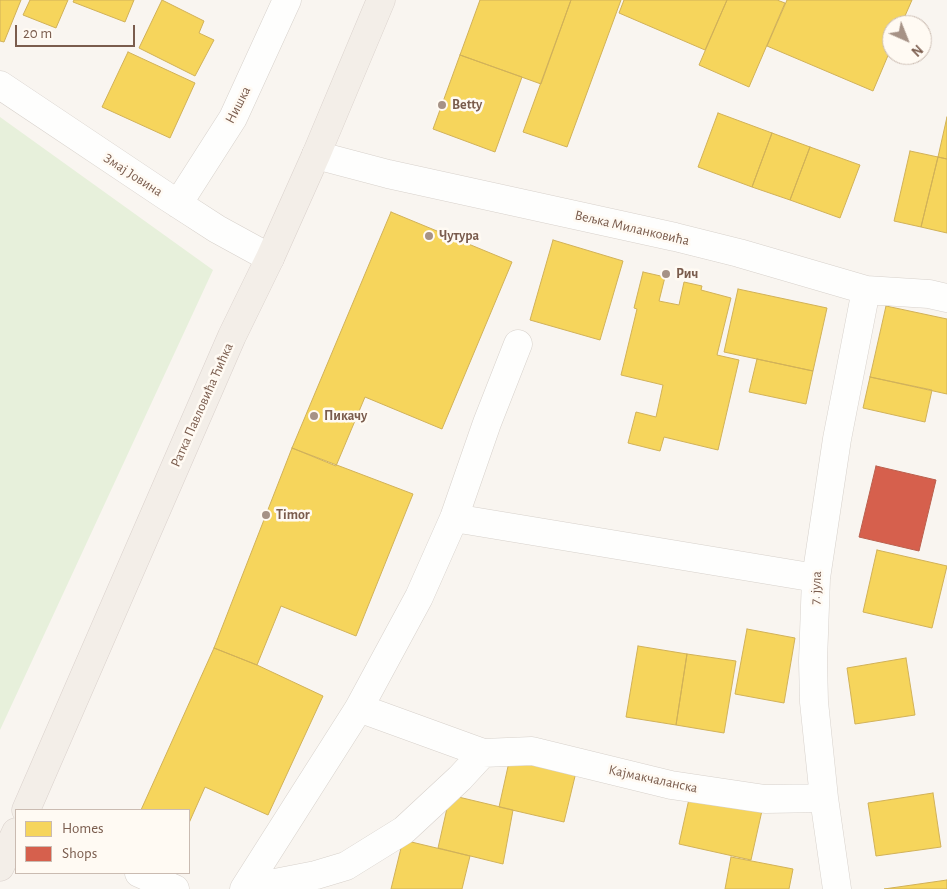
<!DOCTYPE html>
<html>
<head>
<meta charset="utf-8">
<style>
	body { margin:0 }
	#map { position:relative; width:947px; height:889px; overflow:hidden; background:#f9f5f0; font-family:"Alegreya Sans",sans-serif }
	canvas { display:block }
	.legend { position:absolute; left:15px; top:809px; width:175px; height:65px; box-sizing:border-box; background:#fffaf3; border:1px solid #cabbb1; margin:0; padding:6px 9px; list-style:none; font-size:15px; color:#7a5c4d }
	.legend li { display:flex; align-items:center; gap:10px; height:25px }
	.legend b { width:25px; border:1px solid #cabbb1 }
	.north { position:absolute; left:882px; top:15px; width:50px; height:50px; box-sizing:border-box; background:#fffaf3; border:1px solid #cabbb1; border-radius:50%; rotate:136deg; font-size:14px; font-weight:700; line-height:20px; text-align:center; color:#7a5c4d }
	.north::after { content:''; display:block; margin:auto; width:18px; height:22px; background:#a69286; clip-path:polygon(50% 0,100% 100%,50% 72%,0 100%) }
	.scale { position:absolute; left:15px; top:25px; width:120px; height:22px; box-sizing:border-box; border:2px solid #7a5c4d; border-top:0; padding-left:6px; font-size:15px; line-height:18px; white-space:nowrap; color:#7a5c4d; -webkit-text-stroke:4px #fffaf3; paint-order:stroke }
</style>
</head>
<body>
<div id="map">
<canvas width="947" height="889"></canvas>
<ul class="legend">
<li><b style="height:14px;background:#f6d55c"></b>Homes</li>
<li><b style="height:14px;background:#d6604d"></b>Shops</li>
</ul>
<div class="north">N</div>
<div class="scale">20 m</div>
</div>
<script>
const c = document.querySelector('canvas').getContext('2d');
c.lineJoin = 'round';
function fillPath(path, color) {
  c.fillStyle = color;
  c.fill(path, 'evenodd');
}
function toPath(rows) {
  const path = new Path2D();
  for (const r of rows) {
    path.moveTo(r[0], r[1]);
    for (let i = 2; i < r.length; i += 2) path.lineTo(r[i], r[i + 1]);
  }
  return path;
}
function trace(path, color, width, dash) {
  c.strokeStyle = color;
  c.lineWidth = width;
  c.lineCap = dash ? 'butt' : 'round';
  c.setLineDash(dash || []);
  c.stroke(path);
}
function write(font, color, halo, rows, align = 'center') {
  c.font = font + ' "Alegreya Sans",sans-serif';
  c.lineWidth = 5;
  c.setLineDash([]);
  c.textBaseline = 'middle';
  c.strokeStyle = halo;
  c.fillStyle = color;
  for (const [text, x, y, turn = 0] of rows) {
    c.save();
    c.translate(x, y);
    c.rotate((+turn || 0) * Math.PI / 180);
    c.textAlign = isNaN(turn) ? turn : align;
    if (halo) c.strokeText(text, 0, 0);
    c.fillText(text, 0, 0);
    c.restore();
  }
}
const green = toPath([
	[0,117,213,270,0,730]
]);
const homes = toPath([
	[0,0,21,0,4,42,0,41,0,0],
	[30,0,68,0,56,28,23,15,30,0],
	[74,0,134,0,125,22,73,2,74,0],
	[162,0,204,21,199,33,214,40,195,76,139,48,162,0],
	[480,0,571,0,541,84,460,55,480,0],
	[571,0,621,0,567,147,523,132,571,0],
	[624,0,727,0,705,50,619,13,624,0],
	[727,0,777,0,785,3,749,87,699,65,727,0],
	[787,0,912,0,901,25,892,25,892,46,873,91,767,46,787,0],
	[128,52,195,83,170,138,102,107,128,52],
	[460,55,522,77,495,152,433,129,460,55],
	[718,113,772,133,752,187,698,167,718,113],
	[947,117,947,159,938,157,947,117],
	[772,133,810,147,790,200,752,187,772,133],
	[810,147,860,165,840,218,790,200,810,147],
	[910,151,938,157,921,227,894,221,910,151],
	[938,157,947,159,947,233,921,227,938,157],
	[391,212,512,262,442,429,365,397,336,466,292,448,391,212],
	[553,240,623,261,600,340,530,320,553,240],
	[643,272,665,277,659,301,679,305,684,282,702,286,701,290,731,298,717,355,739,360,718,450,664,437,660,451,628,443,636,412,656,417,663,385,621,375,637,309,634,308,643,272],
	[738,289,827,308,813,371,724,352,738,289],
	[886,306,947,319,947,394,870,377,886,306],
	[757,359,813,371,806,404,749,392,757,359],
	[870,377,932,390,925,422,863,408,870,377],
	[292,448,413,494,356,636,281,606,257,665,214,648,292,448],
	[877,550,947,566,932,628,863,612,877,550],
	[747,629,795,638,784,703,735,694,747,629],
	[638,646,687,654,676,725,626,717,638,646],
	[214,648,257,665,323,696,268,815,205,787,189,823,189,810,141,810,214,648],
	[687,654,736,661,724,733,676,725,687,654],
	[906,658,915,715,855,724,847,668,906,658],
	[511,753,577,768,564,822,499,807,511,753],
	[691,790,763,806,751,860,679,844,691,790],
	[933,793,941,847,876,856,868,803,933,793],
	[450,795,513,810,503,864,438,848,450,795],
	[403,840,470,856,462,889,391,889,403,840],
	[731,857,793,869,789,889,725,889,731,857],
	[947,880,947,889,884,889,947,880]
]);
const shops = toPath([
	[876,466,936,480,919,551,859,537,876,466]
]);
const minor = toPath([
	[0,85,166,196,217,229,270,258],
	[316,155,388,174,675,237,739,253,866,290,929,294,947,298],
	[178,204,233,118,287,0],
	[454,518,816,578],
	[359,708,483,753],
	[139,873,175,889],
	[244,889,316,875,346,866,404,830,460,778,483,753,532,751,671,785,765,799,824,798],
	[244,889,359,708,419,597,454,518,487,423,518,344],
	[837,889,824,798,814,702,813,661,816,578,837,439,866,290]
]);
const primary = toPath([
	[26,810,232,336,270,258,316,155,381,0],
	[0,867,16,832]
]);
const markers = [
	[442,105,5,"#a69286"],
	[429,236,5,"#a69286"],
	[666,274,5,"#a69286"],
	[314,416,5,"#a69286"],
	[266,515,5,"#a69286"]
];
const streetNames = [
	["Нишка",238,105,-63],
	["Змај Јовина",133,175,33],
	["Вељка Миланковића",632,228,13],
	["Ратка Павловића Ћићка",202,405,-66],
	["7. јула",816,588,-87],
	["Кајмакчаланска",653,779,12]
];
const poiNames = [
	["Betty",452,105],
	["Чутура",439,236],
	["Рич",676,274],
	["Пикачу",324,416],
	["Timor",276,515]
];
fillPath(green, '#e7f0db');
fillPath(homes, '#f6d55c');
trace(homes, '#d1b158', 1);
fillPath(shops, '#d6604d');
trace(shops, '#ba5f4d', 1);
trace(minor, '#d7d1cb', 29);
trace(primary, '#dad1cc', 29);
trace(minor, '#fefefd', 28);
trace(primary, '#f3eee8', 28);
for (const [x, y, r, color] of markers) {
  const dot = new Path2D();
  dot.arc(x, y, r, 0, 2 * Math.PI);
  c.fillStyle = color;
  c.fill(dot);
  trace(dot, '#fffaf3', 2);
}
write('14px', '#7a5c4d', '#fffaf3', streetNames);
write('bold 14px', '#7a5c4d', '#fffaf3', poiNames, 'left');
</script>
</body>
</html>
